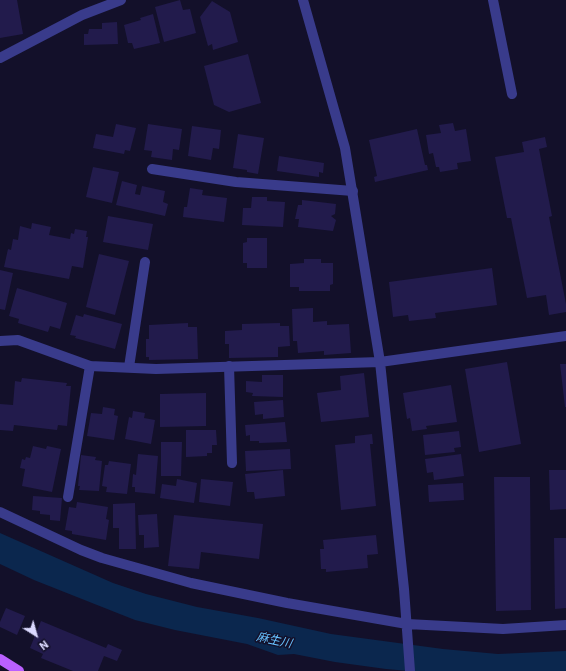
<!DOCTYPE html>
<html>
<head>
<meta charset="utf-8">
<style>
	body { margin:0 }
	#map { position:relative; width:566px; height:671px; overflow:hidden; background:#13102a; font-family:Roboto,sans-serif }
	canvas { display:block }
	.north { position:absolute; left:16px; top:615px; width:40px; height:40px; -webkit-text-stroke:3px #13102a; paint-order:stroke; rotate:143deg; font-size:11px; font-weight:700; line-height:16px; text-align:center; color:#dbd9ff }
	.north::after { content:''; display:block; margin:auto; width:14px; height:18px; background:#dbd9ff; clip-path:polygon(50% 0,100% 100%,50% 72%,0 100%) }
</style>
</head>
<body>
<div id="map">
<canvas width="566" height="671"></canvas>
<div class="north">N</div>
</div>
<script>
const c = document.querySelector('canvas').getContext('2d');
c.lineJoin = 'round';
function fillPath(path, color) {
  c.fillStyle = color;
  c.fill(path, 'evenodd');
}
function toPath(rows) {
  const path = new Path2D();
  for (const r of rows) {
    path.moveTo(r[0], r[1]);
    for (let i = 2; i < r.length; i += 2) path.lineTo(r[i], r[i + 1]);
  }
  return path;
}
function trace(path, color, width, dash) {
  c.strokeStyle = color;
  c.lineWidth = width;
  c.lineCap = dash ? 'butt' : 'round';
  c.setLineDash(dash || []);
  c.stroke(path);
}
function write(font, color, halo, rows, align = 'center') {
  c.font = font + ' Roboto,"Noto Sans JP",sans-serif';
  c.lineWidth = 3;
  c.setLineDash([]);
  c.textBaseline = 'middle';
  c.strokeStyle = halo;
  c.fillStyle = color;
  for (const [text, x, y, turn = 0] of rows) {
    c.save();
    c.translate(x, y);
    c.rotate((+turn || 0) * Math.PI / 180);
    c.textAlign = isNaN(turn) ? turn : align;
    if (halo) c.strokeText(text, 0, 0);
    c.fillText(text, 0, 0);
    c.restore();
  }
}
const water = toPath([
	[0,533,113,583,146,594,197,607,258,618,331,634,443,649,498,654,566,651,566,671,409,671,386,669,335,662,294,654,278,655,247,644,175,630,135,620,34,580,0,564]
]);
const building = toPath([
	[0,0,17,0,23,34,0,38],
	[180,0,183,10,190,9,196,33,164,42,155,7],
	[212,1,230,12,238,42,213,50,212,44,208,46,200,17],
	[153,14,160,43,134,49,132,43,128,43,124,25,141,20,140,18],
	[117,22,118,44,84,45,84,34,88,34,89,29,102,29,102,23],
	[248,54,261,103,229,112,214,105,204,66],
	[453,123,455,131,466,129,471,161,457,163,458,169,440,172,439,167,436,167,433,153,429,154,426,135,441,133,439,125],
	[116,124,136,128,130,151,125,150,124,154,93,148,96,134,113,137],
	[148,124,182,129,179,150,173,149,172,160,151,157,152,151,144,150],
	[192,126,221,130,219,149,213,148,211,160,188,156],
	[417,129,425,165,427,165,428,170,375,182,374,177,377,176,369,140],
	[238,134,264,138,258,174,247,172,247,170,233,168],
	[545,137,547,147,539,149,552,216,549,217,566,304,566,312,549,315,546,295,527,298,511,218,507,218,495,157,524,152,522,142],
	[279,156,324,163,323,173,319,172,319,177,277,171],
	[93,167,119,172,112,203,86,197],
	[122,181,137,185,135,194,140,195,142,186,165,191,163,202,168,204,165,216,116,205],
	[190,188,203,190,202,195,227,198,224,222,183,217,184,207,187,207],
	[252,197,267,197,267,201,285,202,283,227,242,225,243,208,251,208],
	[302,200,336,204,335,214,331,216,336,220,333,231,298,227,299,219,295,219,298,205,302,205],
	[108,216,153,224,148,250,103,242],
	[32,223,51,227,49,235,70,239,71,233,74,234,75,229,87,231,86,237,88,237,83,268,72,266,69,279,4,267,8,249,11,250,13,239,18,240,20,226,31,229],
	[247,238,267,238,267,268,247,268,247,263,243,263,243,243,247,242],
	[99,254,129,261,115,315,86,307],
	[304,259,321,259,321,263,333,263,333,284,330,285,330,291,299,291,299,287,290,287,290,264,304,263],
	[492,268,497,305,435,313,436,318,409,321,408,315,393,317,389,282],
	[0,270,13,273,5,310,0,309],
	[17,288,67,303,60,329,50,326,48,332,18,323,19,319,9,316],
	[313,308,313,322,327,321,327,325,349,324,351,353,324,355,324,351,298,353,297,341,293,341,292,309],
	[84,314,122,324,115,349,75,338,76,336,70,335,76,315,83,317],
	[188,323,188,327,197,327,198,359,149,360,149,357,146,357,146,339,149,339,149,325],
	[280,323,280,326,289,326,290,346,278,347,278,357,229,358,229,344,225,344,225,331,242,330,242,324],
	[507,362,521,444,479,452,465,369],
	[560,364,566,364,566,407,565,407],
	[364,373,369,417,321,422,317,393,341,390,340,376],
	[262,375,283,375,283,397,252,396,253,393,246,392,246,381,262,382],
	[22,378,67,383,66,386,71,386,67,426,58,425,57,430,14,425,13,431,0,430,0,404,13,405,15,381,21,382],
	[451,385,457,422,426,426,427,429,412,431,410,418,407,419,403,393],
	[206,393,206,426,160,427,160,394],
	[283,400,284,417,263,419,263,414,255,415,254,402],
	[103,407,115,409,114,415,118,416,114,440,87,436,91,413,102,414],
	[133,411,145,413,144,418,155,420,151,444,125,439,129,417,132,418],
	[285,422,287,442,259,443,259,441,250,441,250,435,246,436,245,425],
	[186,430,216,430,217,445,212,445,212,453,207,453,207,456,186,457],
	[459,431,461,447,454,448,455,452,425,455,423,435],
	[372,434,373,444,370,444,376,506,341,510,335,445,355,443,355,436],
	[161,442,182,442,181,476,161,476],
	[33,446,46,449,47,446,61,449,52,492,22,486,25,469,20,468,22,459,25,460,26,457,30,458],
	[290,449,291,469,246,471,245,451],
	[138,454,158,456,155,494,135,492,135,487,132,487,133,474,136,475],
	[461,454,464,476,434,480,433,472,427,473,425,459],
	[81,455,96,457,95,460,102,461,99,491,79,490,80,486,78,486],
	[109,461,131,464,127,494,106,492,107,487,102,486,105,465,108,465],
	[283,470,285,496,255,499,254,492,247,492,245,474],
	[549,470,566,470,566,509,550,510],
	[494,477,530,477,531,610,496,611],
	[177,479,197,483,194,503,160,498,162,484,176,486],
	[201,479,233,482,230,506,199,502],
	[463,483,464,500,429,502,428,485],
	[33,496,62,498,60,521,50,520,50,515,40,514,40,511,32,510],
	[77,502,108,507,106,519,109,520,106,540,72,534,72,531,65,530,69,507,76,508],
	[135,503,136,549,119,549,119,528,113,528,113,504],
	[157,514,159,547,144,548,144,535,139,535,138,515],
	[174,515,263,524,259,559,201,552,199,569,168,566],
	[376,535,378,554,367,555,368,568,326,572,326,569,321,569,320,549,324,549,323,540],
	[554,538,566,538,566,608,555,609],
	[6,608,25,616,17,635,0,627,0,622],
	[41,621,106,648,108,644,122,650,117,661,104,656,98,671,73,671,41,658,43,654,30,648]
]);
const service = toPath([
	[493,0,512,94],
	[152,169,236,182,353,191],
	[229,366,232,463],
	[129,367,145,262],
	[68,497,90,366]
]);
const minor = toPath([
	[303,0,345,148,380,362,404,589,410,671],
	[0,58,82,15,121,0],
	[0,341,18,340,90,366,156,369,380,362,566,336],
	[0,512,81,550,102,558,191,583,287,603,407,624,503,629,566,625]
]);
const primary = toPath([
	[0,659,19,671]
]);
const waterNames = [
	["麻生川",274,641,12]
];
fillPath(water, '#0b274e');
fillPath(building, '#221b4c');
trace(service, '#393b8b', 10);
trace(minor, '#393b8b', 10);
trace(primary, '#ba60ff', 10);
write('italic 12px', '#67c2ff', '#13102a', waterNames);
</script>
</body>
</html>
